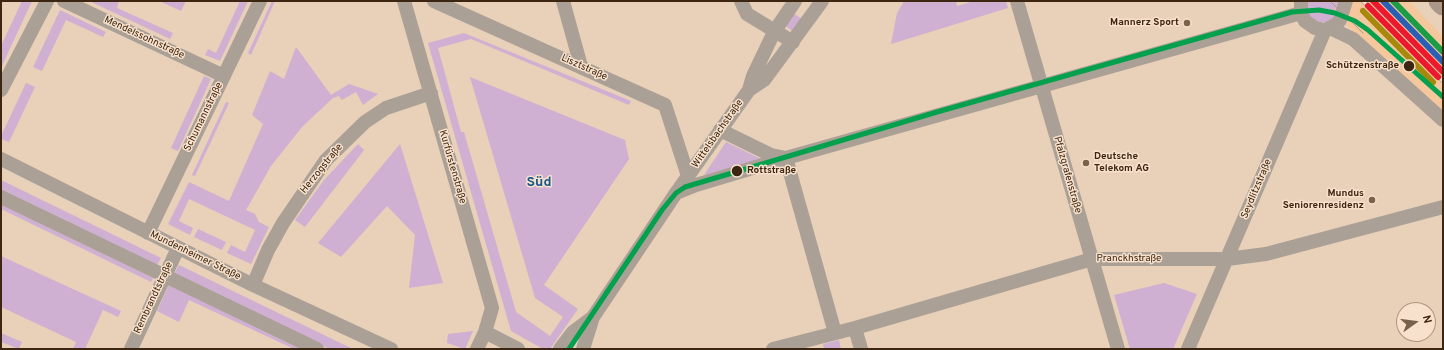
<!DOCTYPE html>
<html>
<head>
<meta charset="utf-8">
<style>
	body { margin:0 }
	#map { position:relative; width:1444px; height:350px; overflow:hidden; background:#e8d0b9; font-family:Overpass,sans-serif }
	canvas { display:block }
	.frame { position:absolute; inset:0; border:2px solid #3c2611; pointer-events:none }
	.north { position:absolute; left:1396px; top:302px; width:40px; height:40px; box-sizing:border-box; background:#f8e1cc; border:1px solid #ad9681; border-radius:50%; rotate:76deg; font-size:11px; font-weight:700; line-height:16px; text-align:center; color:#3c2611 }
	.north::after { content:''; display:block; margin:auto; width:14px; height:18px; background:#78624c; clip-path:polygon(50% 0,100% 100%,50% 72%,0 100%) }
</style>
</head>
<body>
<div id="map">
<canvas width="1444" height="350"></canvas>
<div class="frame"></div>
<div class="north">N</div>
</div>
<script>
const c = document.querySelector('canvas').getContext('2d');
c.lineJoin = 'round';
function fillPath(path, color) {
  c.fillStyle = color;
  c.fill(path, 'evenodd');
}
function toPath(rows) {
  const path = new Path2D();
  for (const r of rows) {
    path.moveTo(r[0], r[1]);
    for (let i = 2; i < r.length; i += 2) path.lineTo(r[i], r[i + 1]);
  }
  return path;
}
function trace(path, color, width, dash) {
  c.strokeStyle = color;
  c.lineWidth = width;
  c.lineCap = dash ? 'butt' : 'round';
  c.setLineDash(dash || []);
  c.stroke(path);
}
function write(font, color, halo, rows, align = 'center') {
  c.font = font + ' Overpass,sans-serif';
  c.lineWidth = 3;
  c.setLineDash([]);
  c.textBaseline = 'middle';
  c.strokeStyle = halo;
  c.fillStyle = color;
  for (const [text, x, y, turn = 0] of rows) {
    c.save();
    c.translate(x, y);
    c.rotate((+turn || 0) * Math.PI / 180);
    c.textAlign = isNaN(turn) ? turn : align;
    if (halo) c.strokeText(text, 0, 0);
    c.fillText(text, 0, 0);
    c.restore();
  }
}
const built = toPath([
	[1320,1,1409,1,1443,37,1443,112]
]);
const green = toPath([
	[22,1,32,1,1,68,1,46],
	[89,1,119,1,117,8,173,33,170,39],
	[159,1,186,1,181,11],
	[240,1,248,1,220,61,205,55,208,49,216,53],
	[272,1,275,1,251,55,248,53],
	[904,1,956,1,957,6,974,1,1006,1,1008,8,891,44,897,13],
	[1306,1,1340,1,1335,9,1334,18,1328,22,1317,22,1311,17,1306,11],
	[60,10,106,32,103,37,66,20,42,71,33,67],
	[793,13,802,19,793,32,786,26],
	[464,33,631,101,629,105,471,39,438,48,461,132,464,132,516,312,550,336,563,317,535,298,470,77,625,140,629,159,544,285,578,309,550,349,543,349,511,331,428,43],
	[296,47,331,95,349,84,378,94,363,105,356,92,342,100,339,96,333,98,302,127,271,166,246,210,255,214,259,222,269,227,251,264,227,253,231,245,245,252,255,230,189,199,179,221,193,228,190,235,168,224,189,182,229,201,263,124,252,115,270,71,284,79],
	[204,76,211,79,178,151,171,148],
	[26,83,35,87,9,142,1,139,1,136],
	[226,102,229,103,195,176,192,175],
	[726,142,761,159,704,175],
	[358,144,364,150,305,227,295,220,324,180],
	[400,144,443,283,409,288,415,235,387,206,341,257,318,243],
	[1,180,161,258,156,267,1,192],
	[1,204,153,278,151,282,1,209],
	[198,229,226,242,222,250,194,237],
	[1,256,121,311,118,317,103,310,85,349,73,349,76,342,1,307],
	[179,265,353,349,329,349,174,274],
	[1164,283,1197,294,1173,349,1130,349,1114,295],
	[169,285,303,349,294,349,189,300,179,322,157,311],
	[473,331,465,349,447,343,448,334],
	[1,333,22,342,19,349,1,342],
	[839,340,841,349,824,349,823,344]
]);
const minor = toPath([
	[64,1,224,76],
	[404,1,492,308,485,332,477,349],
	[434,1,665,105,688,176],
	[563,1,581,66],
	[741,1,747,14,793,42],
	[1017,1,1118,349],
	[1301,1,1301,13,1305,21,1315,28,1325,30,1337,24,1340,20,1346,1],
	[1330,28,1353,39,1443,120],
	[1,90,47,1],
	[749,90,753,76,774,32,795,1],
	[720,130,771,155,786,158,835,333],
	[1,159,253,285,391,349],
	[676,193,696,185,786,158,1301,13],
	[1,197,317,349],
	[148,233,260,1],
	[253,285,268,250,283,223,326,160,365,122,386,108,431,93],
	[855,328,861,349],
	[485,332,518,349],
	[131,349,178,248],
	[560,349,573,332,593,317],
	[583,349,593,317,676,193,749,90,764,80,822,1],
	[773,349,855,328,1092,259,1227,259,1266,254,1443,207],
	[1188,349,1325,30]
]);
const highway = toPath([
	[1439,1,1443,5]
]);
const tram = toPath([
	[1330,1,1363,33]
]);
const rail = toPath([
	[1363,1,1443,81]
]);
const rail1 = toPath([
	[1373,1,1443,72]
]);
const rail2 = toPath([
	[1368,6,1438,77]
]);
const rail3 = toPath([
	[1383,1,1443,62]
]);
const rail4 = toPath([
	[1363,11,1433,82]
]);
const rail5 = toPath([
	[1393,1,1443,52]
]);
const tram1 = toPath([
	[569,349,662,210,676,193,685,187,937,112,1292,12,1319,10,1335,13,1355,21,1368,30,1443,97]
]);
const markers = [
	[1187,23,4,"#78624c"],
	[1409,66,6,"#3c2611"],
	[1086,163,4,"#78624c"],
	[737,171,6,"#3c2611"],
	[1372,200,4,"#78624c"]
];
const poiNames = [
	["Mannerz Sport",1179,23],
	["Deutsche",1094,157,"left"],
	["Telekom AG",1094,169,"left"],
	["Mundus",1364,194],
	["Seniorenresidenz",1364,206]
];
const streetNames = [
	["Mendelssohnstraße",144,38,25],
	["Lisztstraße",584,68,24],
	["Schumannstraße",204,117,-64],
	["Wittelsbachstraße",718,134,-55],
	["Kurfürstenstraße",452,167,74],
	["Herzogstraße",322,169,-51],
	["Pfalzgrafenstraße",1067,175,74],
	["Seydlitzstraße",1257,189,-67],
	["Mundenheimer Straße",195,256,26],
	["Pranckhstraße",1129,259],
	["Rembrandtstraße",154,298,-65]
];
const stopNames = [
	["Schützenstraße",1399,66],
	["Rottstraße",747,171,"left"]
];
const districtNames = [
	["Süd",539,183]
];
fillPath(built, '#f4c79d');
fillPath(green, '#cfb0d2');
trace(minor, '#aaa095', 14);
trace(highway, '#aa9989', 21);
trace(tram, '#aa9b8e', 1);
trace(rail, '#aa9b8e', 4.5);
trace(rail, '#f8e1cc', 3, [9]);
trace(rail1, '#ec192e', 6);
trace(rail2, '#ec192e', 6);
trace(rail3, '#2960b5', 6);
trace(rail4, '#a6880a', 6);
trace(rail5, '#1a9d47', 6);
trace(tram1, '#03a04e', 5);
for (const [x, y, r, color] of markers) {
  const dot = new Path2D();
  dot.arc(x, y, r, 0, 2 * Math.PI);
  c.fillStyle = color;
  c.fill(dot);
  trace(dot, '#f8e1cc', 1.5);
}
write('bold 10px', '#3c2611', '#f8e1cc', poiNames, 'right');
write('10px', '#3c2611', '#f8e1cc', streetNames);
write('bold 10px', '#3c2611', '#f8e1cc', stopNames, 'right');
write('bold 14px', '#165a89', '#f8e1cc', districtNames);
</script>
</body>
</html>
